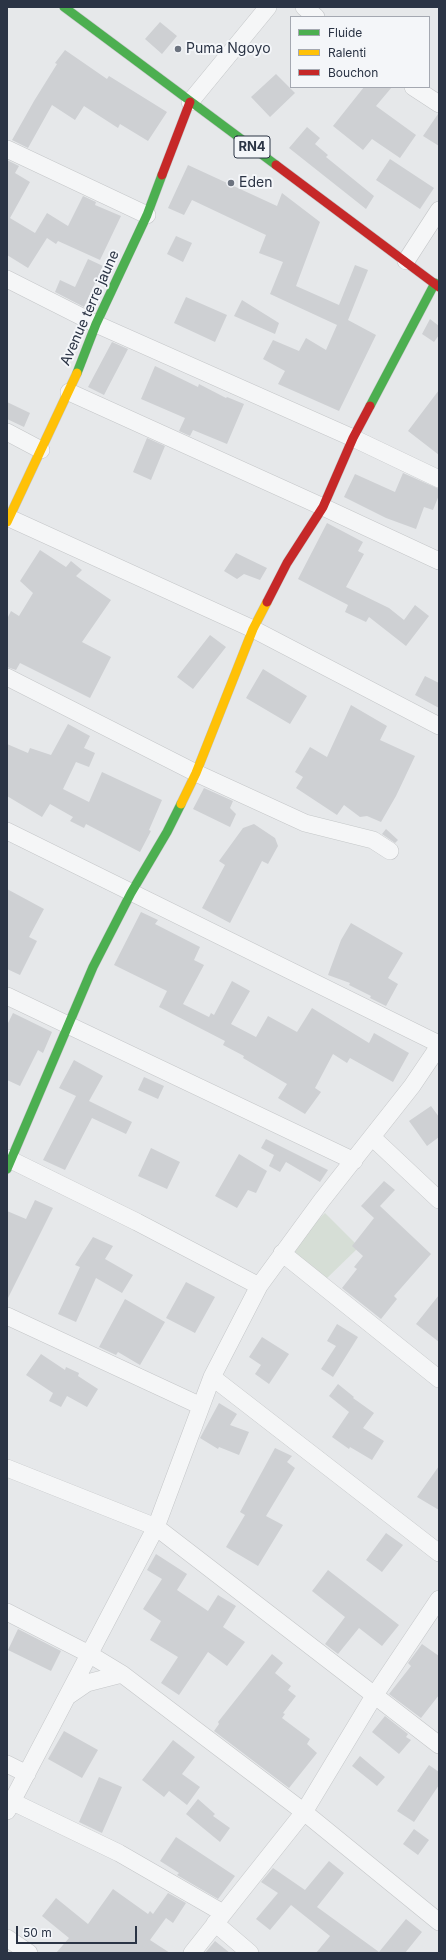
<!DOCTYPE html>
<html>
<head>
<meta charset="utf-8">
<style>
	body { margin:0 }
	#map { position:relative; width:446px; height:1960px; overflow:hidden; background:#e6e8ea; font-family:Inter,sans-serif }
	canvas { display:block }
	.frame { position:absolute; inset:0; border:8px solid #2b3445; pointer-events:none }
	.legend { position:absolute; left:290px; top:16px; width:140px; height:72px; box-sizing:border-box; background:#f4f6f9; border:1px solid #a4a8b1; margin:0; padding:5px 7px; list-style:none; font-size:12px; color:#2b3445 }
	.legend li { display:flex; align-items:center; gap:8px; height:20px }
	.legend b { width:20px; border:1px solid #a4a8b1 }
	.scale { position:absolute; left:16px; top:1926px; width:121px; height:18px; box-sizing:border-box; border:2px solid #2b3445; border-top:0; padding-left:5px; font-size:12px; line-height:14px; white-space:nowrap; color:#2b3445; -webkit-text-stroke:3px #f4f6f9; paint-order:stroke }
</style>
</head>
<body>
<div id="map">
<canvas width="446" height="1960"></canvas>
<div class="frame"></div>
<ul class="legend">
<li><b style="height:5px;background:#4caf50"></b>Fluide</li>
<li><b style="height:5px;background:#ffc107"></b>Ralenti</li>
<li><b style="height:5px;background:#c62828"></b>Bouchon</li>
</ul>
<div class="scale">50 m</div>
</div>
<script>
const c = document.querySelector('canvas').getContext('2d');
c.lineJoin = 'round';
function fillPath(path, color) {
  c.fillStyle = color;
  c.fill(path, 'evenodd');
}
function toPath(rows) {
  const path = new Path2D();
  for (const r of rows) {
    path.moveTo(r[0], r[1]);
    for (let i = 2; i < r.length; i += 2) path.lineTo(r[i], r[i + 1]);
  }
  return path;
}
function trace(path, color, width, dash) {
  c.strokeStyle = color;
  c.lineWidth = width;
  c.lineCap = dash ? 'butt' : 'round';
  c.setLineDash(dash || []);
  c.stroke(path);
}
function write(font, color, halo, rows, align = 'center') {
  c.font = font + ' Inter,sans-serif';
  c.lineWidth = 4;
  c.setLineDash([]);
  c.textBaseline = 'middle';
  c.strokeStyle = halo;
  c.fillStyle = color;
  for (const [text, x, y, turn = 0] of rows) {
    c.save();
    c.translate(x, y);
    c.rotate((+turn || 0) * Math.PI / 180);
    c.textAlign = isNaN(turn) ? turn : align;
    if (halo) c.strokeText(text, 0, 0);
    c.fillText(text, 0, 0);
    c.restore();
  }
}
const green = toPath([
	[325,1213,359,1247,324,1281,290,1247]
]);
const building = toPath([
	[160,22,177,36,162,54,145,39],
	[65,50,107,79,109,76,167,112,148,141,120,124,118,128,84,106,75,120,52,105,28,148,12,140,34,101,57,64,55,63],
	[276,74,295,93,270,117,251,97],
	[364,87,392,87,376,106,416,135,400,158,372,139,363,150,333,126],
	[438,114,439,114,439,146,423,136],
	[307,127,320,138,315,144,328,155,326,157,374,196,366,209,289,148],
	[390,159,434,188,420,209,376,180],
	[7,160,19,166,15,173,30,182,10,218,35,233,47,213,68,226,83,196,96,202,95,205,121,216,100,260,58,241,56,244,47,238,28,268,7,255],
	[188,165,277,206,282,193,320,222,296,286,339,305,355,265,368,270,348,320,376,335,339,411,278,384,285,371,263,359,273,340,299,351,306,338,326,350,337,325,270,294,283,262,259,253,266,235,192,200,184,215,168,208],
	[176,236,192,243,183,262,167,254],
	[88,259,103,266,84,307,55,292,60,280,75,287],
	[186,297,227,315,215,342,174,323],
	[242,300,279,323,275,334,234,316],
	[430,319,439,326,439,335,434,342,422,334],
	[112,342,128,349,104,395,88,387],
	[155,366,198,387,199,384,226,398,227,397,244,404,227,444,193,430,190,436,179,431,185,418,141,399],
	[439,390,439,455,408,431],
	[7,402,30,413,24,427,7,419],
	[147,438,165,446,151,480,133,472],
	[403,473,439,489,439,495,433,510,424,507,416,529,386,518,344,497,355,474,395,492],
	[327,523,363,542,358,551,364,554,346,587,389,608,404,620,415,605,429,616,406,646,369,617,366,622,345,612,348,605,298,579],
	[40,550,66,567,71,561,82,570,76,576,111,600,82,642,111,657,90,698,20,663,16,670,7,667,7,619,11,611,19,616,33,593,20,581],
	[236,553,267,568,260,580,244,574,237,579,224,571],
	[210,635,226,647,193,689,177,677],
	[263,669,307,696,290,724,246,698],
	[425,676,439,683,439,708,415,695],
	[351,705,387,726,380,740,415,756,396,796,381,822,367,816,360,817,344,805,337,815,296,788,303,777,295,772,310,747,327,757],
	[68,724,90,736,84,748,95,753,89,767,76,762,63,789,89,802,102,772,162,800,149,830,151,831,140,852,86,824,84,828,70,821,73,817,50,804,42,817,7,796,7,744,28,753,30,748,51,755],
	[204,788,233,801,230,808,236,814,230,827,193,809],
	[254,824,275,838,278,846,268,864,262,861,230,923,202,908,225,865,219,861,243,828],
	[386,829,398,840,395,843,382,834],
	[7,889,44,909,29,937,37,941,20,975,7,969],
	[141,912,158,920,155,924,200,947,194,960,204,965,183,1004,209,1017,211,1013,214,1015,232,981,250,991,231,1024,256,1037,268,1016,297,1032,312,1008,369,1043,374,1033,409,1053,393,1082,350,1058,347,1063,333,1054,315,1088,321,1092,305,1114,278,1098,287,1084,243,1058,244,1056,223,1045,225,1041,159,1007,167,991,114,965],
	[351,923,403,953,388,978,398,984,386,1006,370,998,371,996,349,985,350,983,328,975,341,940],
	[13,1013,52,1032,43,1053,38,1050,20,1086,7,1080,7,1025],
	[74,1060,103,1076,89,1101,132,1122,126,1134,92,1118,65,1170,43,1160,76,1096,59,1088],
	[144,1077,164,1086,158,1099,138,1090],
	[431,1106,439,1117,439,1137,427,1146,409,1121],
	[266,1139,328,1170,320,1182,286,1162,280,1172,269,1166,274,1155,261,1148],
	[151,1148,180,1162,167,1189,138,1176],
	[239,1154,267,1171,256,1193,248,1190,237,1208,215,1196],
	[384,1181,395,1190,380,1206,431,1254,394,1296,397,1299,381,1319,342,1288,357,1269,354,1267,363,1256,352,1246,374,1218,361,1206],
	[35,1200,53,1208,7,1300,7,1211,26,1219],
	[93,1237,113,1246,105,1259,133,1275,122,1293,96,1278,76,1322,58,1314,80,1267,75,1265],
	[186,1282,215,1297,195,1333,166,1318],
	[439,1295,439,1342,416,1324],
	[125,1299,165,1322,140,1365,118,1352,116,1355,99,1347],
	[337,1324,358,1337,333,1377,321,1369,336,1346,327,1341],
	[262,1337,289,1354,269,1384,255,1374,261,1365,249,1357],
	[41,1354,65,1370,66,1367,79,1373,78,1376,98,1389,87,1407,67,1396,61,1407,49,1401,53,1393,26,1375],
	[338,1384,354,1397,353,1398,374,1413,363,1428,384,1441,372,1460,350,1447,349,1449,332,1437,349,1412,329,1396],
	[219,1403,237,1414,230,1425,249,1432,239,1455,219,1447,218,1449,200,1438],
	[275,1448,292,1456,287,1462,295,1468,266,1516,283,1525,258,1566,226,1547,245,1515,240,1512],
	[439,1466,439,1510,417,1497],
	[386,1533,403,1545,382,1572,366,1560],
	[156,1554,187,1574,177,1590,208,1611,218,1595,236,1606,223,1627,245,1642,227,1666,208,1652,179,1695,161,1683,178,1657,150,1640,161,1621,143,1609,162,1579,147,1570],
	[328,1570,399,1625,382,1646,359,1628,338,1654,325,1644,345,1617,312,1591],
	[18,1629,61,1651,51,1671,8,1650],
	[422,1644,439,1656,439,1695,421,1718,389,1694,411,1666,408,1663],
	[272,1654,283,1663,275,1673,291,1686,288,1690,296,1696,283,1713,285,1714,282,1718,310,1739,307,1744,317,1753,289,1788,214,1731,219,1724,218,1722],
	[385,1716,408,1734,406,1737,411,1740,399,1754,372,1732],
	[64,1731,98,1750,82,1778,48,1759],
	[173,1740,195,1757,182,1774,200,1787,187,1805,169,1791,164,1797,142,1780],
	[360,1756,385,1777,377,1786,352,1766],
	[429,1765,439,1772,439,1785,414,1822,397,1811],
	[99,1777,122,1787,102,1833,79,1822],
	[198,1799,215,1814,213,1816,230,1828,220,1842,186,1814],
	[414,1829,429,1840,418,1855,403,1844],
	[176,1837,235,1876,218,1899,177,1875,179,1873,160,1861],
	[329,1861,344,1873,317,1907,379,1952,406,1919,422,1932,405,1953,316,1953,330,1936,291,1905,270,1930,256,1919,278,1893,261,1882,273,1868,305,1890],
	[113,1889,148,1914,150,1911,153,1914,168,1893,186,1903,173,1923,166,1918,150,1940,170,1953,56,1953,69,1938,42,1916,56,1898,88,1924],
	[215,1941,230,1953,205,1953]
]);
const street = toPath([
	[304,7,316,17],
	[413,87,439,104],
	[190,102,268,7],
	[7,149,147,215],
	[406,261,439,210],
	[7,279,96,324,353,438,439,479],
	[69,392,323,507,439,561],
	[7,432,41,450],
	[7,517,253,629,439,726],
	[7,677,196,773,305,823,373,840,390,851],
	[7,831,439,1044],
	[7,996,354,1161],
	[373,1138,439,1200],
	[7,1158,137,1222,259,1286],
	[282,1253,439,1379],
	[7,1316,201,1406],
	[212,1377,439,1553],
	[7,1468,156,1527,439,1745],
	[7,1612,89,1654,122,1674,304,1812,439,1922],
	[68,1696,87,1683,122,1674],
	[7,1764,27,1774],
	[13,1802,119,1853,223,1913],
	[7,1811,156,1527,212,1377,259,1286,322,1200,412,1086,439,1046],
	[215,1923,250,1953],
	[7,1938,29,1953],
	[192,1953,304,1812,374,1696,439,1599]
]);
const fast = toPath([
	[64,7,276,165],
	[77,373,96,324,147,215,162,175],
	[370,406,435,283],
	[7,1169,93,967,131,893,167,832,181,804]
]);
const slow = toPath([
	[7,522,77,373],
	[181,804,196,773,253,629,267,602]
]);
const jam = toPath([
	[276,165,439,287],
	[162,175,190,102],
	[267,602,287,563,323,507,353,438,370,406]
]);
const markers = [
	[178,49,4,"#6c737f"],
	[231,183,4,"#6c737f"]
];
const shields = [
	[252,147,36]
];
const shieldNames = [
	["RN4",252,147]
];
const poiNames = [
	["Puma Ngoyo",186,49],
	["Eden",239,183]
];
const streetNames = [
	["Avenue terre jaune",90,308,-66]
];
fillPath(green, '#d6ded6');
fillPath(building, '#ced0d3');
trace(street, '#c4c6c8', 18);
trace(fast, '#c4c6c8', 10);
trace(slow, '#c4c6c8', 10);
trace(jam, '#c4c6c8', 10);
trace(street, '#f5f6f7', 17);
trace(fast, '#4caf50', 9);
trace(slow, '#ffc107', 9);
trace(jam, '#c62828', 9);
for (const [x, y, r, color] of markers) {
  const dot = new Path2D();
  dot.arc(x, y, r, 0, 2 * Math.PI);
  c.fillStyle = color;
  c.fill(dot);
  trace(dot, '#f4f6f9', 1.5);
}
for (const [x, y, w] of shields) {
  const box = new Path2D();
  box.roundRect(x - w / 2, y - 11, w, 22, 3);
  c.fillStyle = '#f4f6f9';
  c.fill(box);
  trace(box, '#2b3445', 1);
}
write('bold 13px', '#2b3445', null, shieldNames);
write('14px', '#2b3445', '#f4f6f9', poiNames, 'left');
write('14px', '#2b3445', '#f4f6f9', streetNames);
</script>
</body>
</html>
